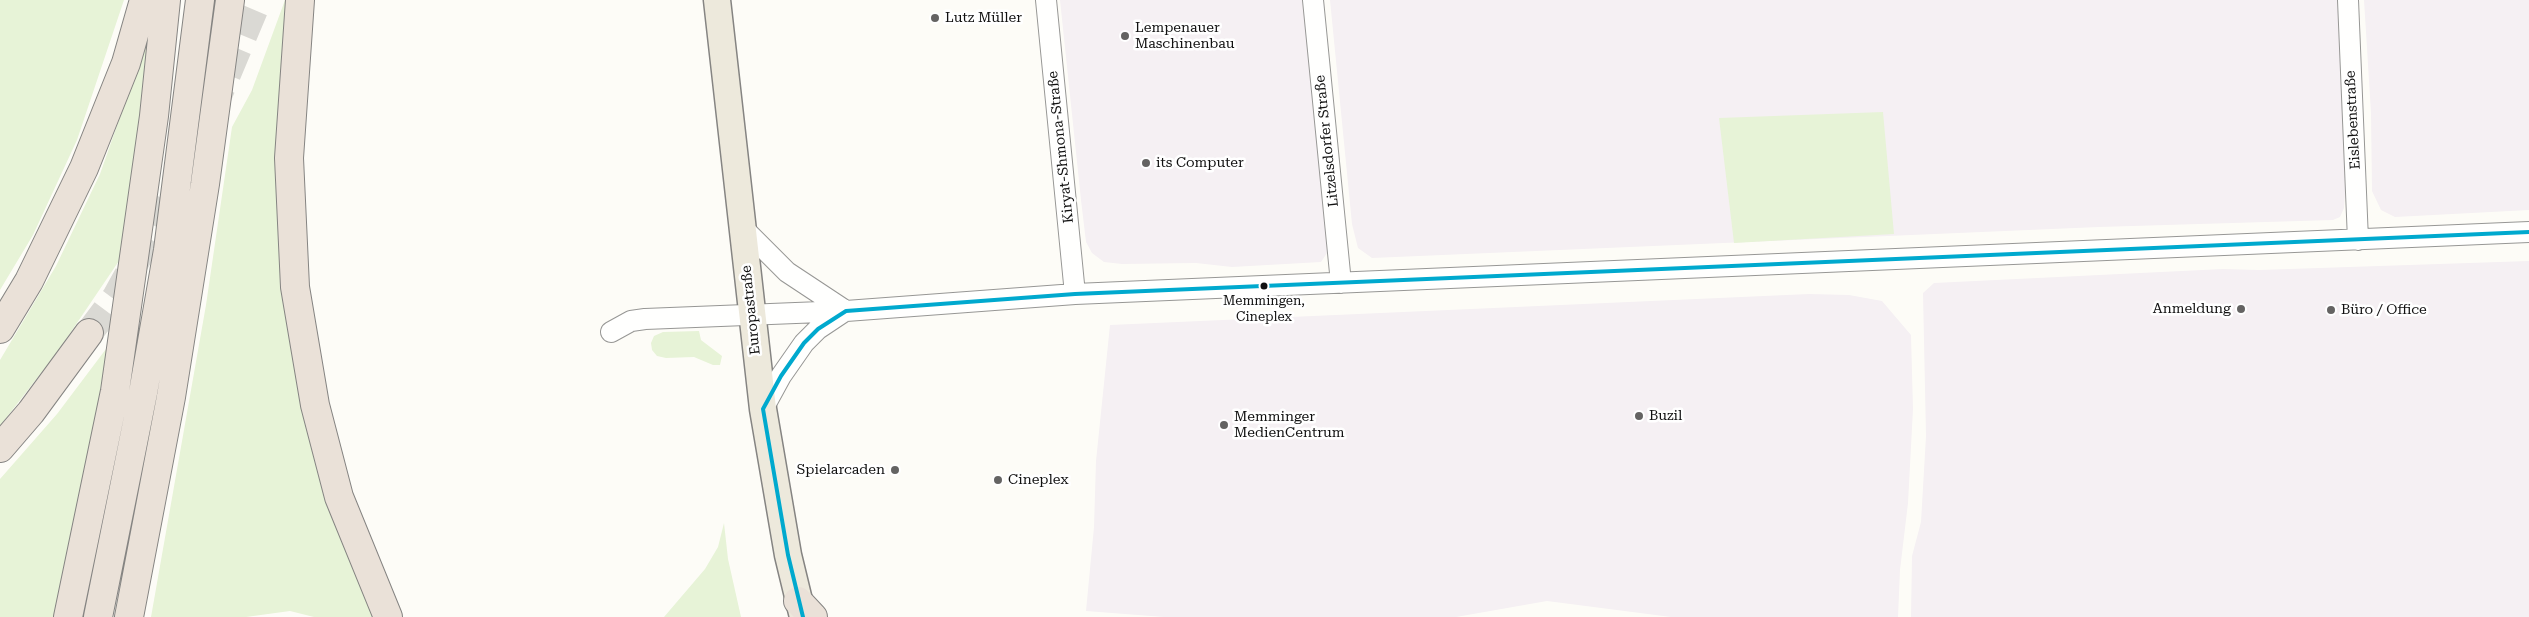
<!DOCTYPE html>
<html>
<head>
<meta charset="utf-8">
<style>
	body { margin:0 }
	canvas { display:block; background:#fdfcf7 }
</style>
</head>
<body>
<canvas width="2529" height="617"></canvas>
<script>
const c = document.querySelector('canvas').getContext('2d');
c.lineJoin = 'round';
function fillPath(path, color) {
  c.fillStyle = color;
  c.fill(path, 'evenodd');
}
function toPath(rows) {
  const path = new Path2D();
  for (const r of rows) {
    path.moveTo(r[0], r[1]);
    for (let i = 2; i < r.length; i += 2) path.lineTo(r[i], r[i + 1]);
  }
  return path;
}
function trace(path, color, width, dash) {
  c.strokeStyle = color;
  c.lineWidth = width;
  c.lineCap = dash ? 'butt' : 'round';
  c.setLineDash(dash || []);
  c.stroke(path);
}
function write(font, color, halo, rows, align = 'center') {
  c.font = font + ' "Roboto Serif",serif';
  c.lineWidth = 5;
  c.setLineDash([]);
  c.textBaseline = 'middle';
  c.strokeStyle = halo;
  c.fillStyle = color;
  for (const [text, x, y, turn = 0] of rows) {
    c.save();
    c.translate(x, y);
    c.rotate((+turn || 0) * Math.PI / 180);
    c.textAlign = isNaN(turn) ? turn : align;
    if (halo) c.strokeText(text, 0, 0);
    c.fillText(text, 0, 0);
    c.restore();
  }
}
const industrial = toPath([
	[1060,0,1304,0,1329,250,1321,262,1232,267,1196,263,1122,264,1104,262,1092,253,1086,242,1081,200],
	[1330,0,2338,0,2346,180,2344,208,2340,217,2333,220,2099,227,1372,258,1358,248,1352,224],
	[2364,0,2529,0,2529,210,2395,217,2381,210,2372,191,2371,113],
	[2529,261,2529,617,1911,617,1912,556,1921,522,1926,436,1923,293,1934,283,2223,269,2259,270],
	[1809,294,1849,295,1882,301,1911,335,1913,409,1908,503,1900,570,1898,617,1671,617,1547,601,1456,617,1164,617,1086,611,1094,527,1096,461,1110,325]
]);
const green = toPath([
	[0,0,124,0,77,140,33,235,0,290],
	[285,0,293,0,281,227,377,617,314,617,290,611,246,617,151,617,206,305,232,127,252,90],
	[156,15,125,252,58,351,0,426,0,360,56,266,100,174],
	[1883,112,1894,234,1734,243,1719,118],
	[699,331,701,340,722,356,720,365,713,365,694,357,666,358,657,356,652,350,651,343,654,336,663,332],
	[109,345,96,423,55,617,0,617,0,479,57,414],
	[724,523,728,559,741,617,664,617,705,569,718,547]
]);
const highwayTunnel = toPath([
	[89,333,116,297,153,230,202,134,258,0]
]);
const minor = toPath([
	[1046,0,1075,294],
	[1313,0,1341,283],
	[2348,0,2358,240],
	[743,228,787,272,846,311],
	[611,332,631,321,645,319,846,311,1075,294,2529,232],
	[763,409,781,376,804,343,818,329,845,311]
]);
const major = toPath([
	[717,0,763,409,788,555,803,617]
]);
const highway = toPath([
	[300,0,289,158,295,287,315,405,339,497,388,617],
	[0,329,29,281,84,168,126,63,144,0],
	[0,448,31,412,89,333],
	[798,601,813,617],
	[68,617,115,391,154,116,166,0],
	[98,617,143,393,168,250,200,0],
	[129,617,171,397,205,184,230,0]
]);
const bus1 = toPath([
	[803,617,788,555,763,409,781,376,804,343,818,329,846,311,1075,294,2529,232]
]);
const markers = [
	[935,18,5,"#646362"],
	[1125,36,5,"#646362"],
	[1146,163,5,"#646362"],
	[1264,286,4.5,"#111"],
	[2241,309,5,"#646362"],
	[2331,310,5,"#646362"],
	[1639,416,5,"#646362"],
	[1224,425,5,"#646362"],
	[895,470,5,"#646362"],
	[998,480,5,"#646362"]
];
const busNames = [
	["Memmingen,",1264,301],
	["Cineplex",1264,317]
];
const poiNames = [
	["Lutz Müller",945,18],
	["Lempenauer",1135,28],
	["Maschinenbau",1135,44],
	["its Computer",1156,163],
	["Anmeldung",2231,309,"right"],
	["Büro / Office",2341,310],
	["Buzil",1649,416],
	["Memminger",1234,417],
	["MedienCentrum",1234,433],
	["Spielarcaden",885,470,"right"],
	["Cineplex",1008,480]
];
const streetNames = [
	["Eislebenstraße",2353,120,-93],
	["Litzelsdorfer Straße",1327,141,-96],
	["Kiryat-Shmona-Straße",1061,147,-96],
	["Europastraße",751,310,-96]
];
fillPath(industrial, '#f5f0f3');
fillPath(green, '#e7f3d7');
trace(highwayTunnel, '#dad9d4', 28, [28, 14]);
trace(minor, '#979795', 22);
trace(major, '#858482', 29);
trace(highway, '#858482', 30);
trace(minor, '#fffffe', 20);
trace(major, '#ede9dc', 26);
trace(highway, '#eae1d8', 28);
trace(bus1, '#00a9ce', 4);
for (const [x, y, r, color] of markers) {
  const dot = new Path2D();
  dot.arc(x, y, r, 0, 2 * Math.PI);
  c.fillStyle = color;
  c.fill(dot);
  trace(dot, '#fff', 2);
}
write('13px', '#111', '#fff', busNames);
write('14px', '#111', '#fff', poiNames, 'left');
write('14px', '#111', '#fff', streetNames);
</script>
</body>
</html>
